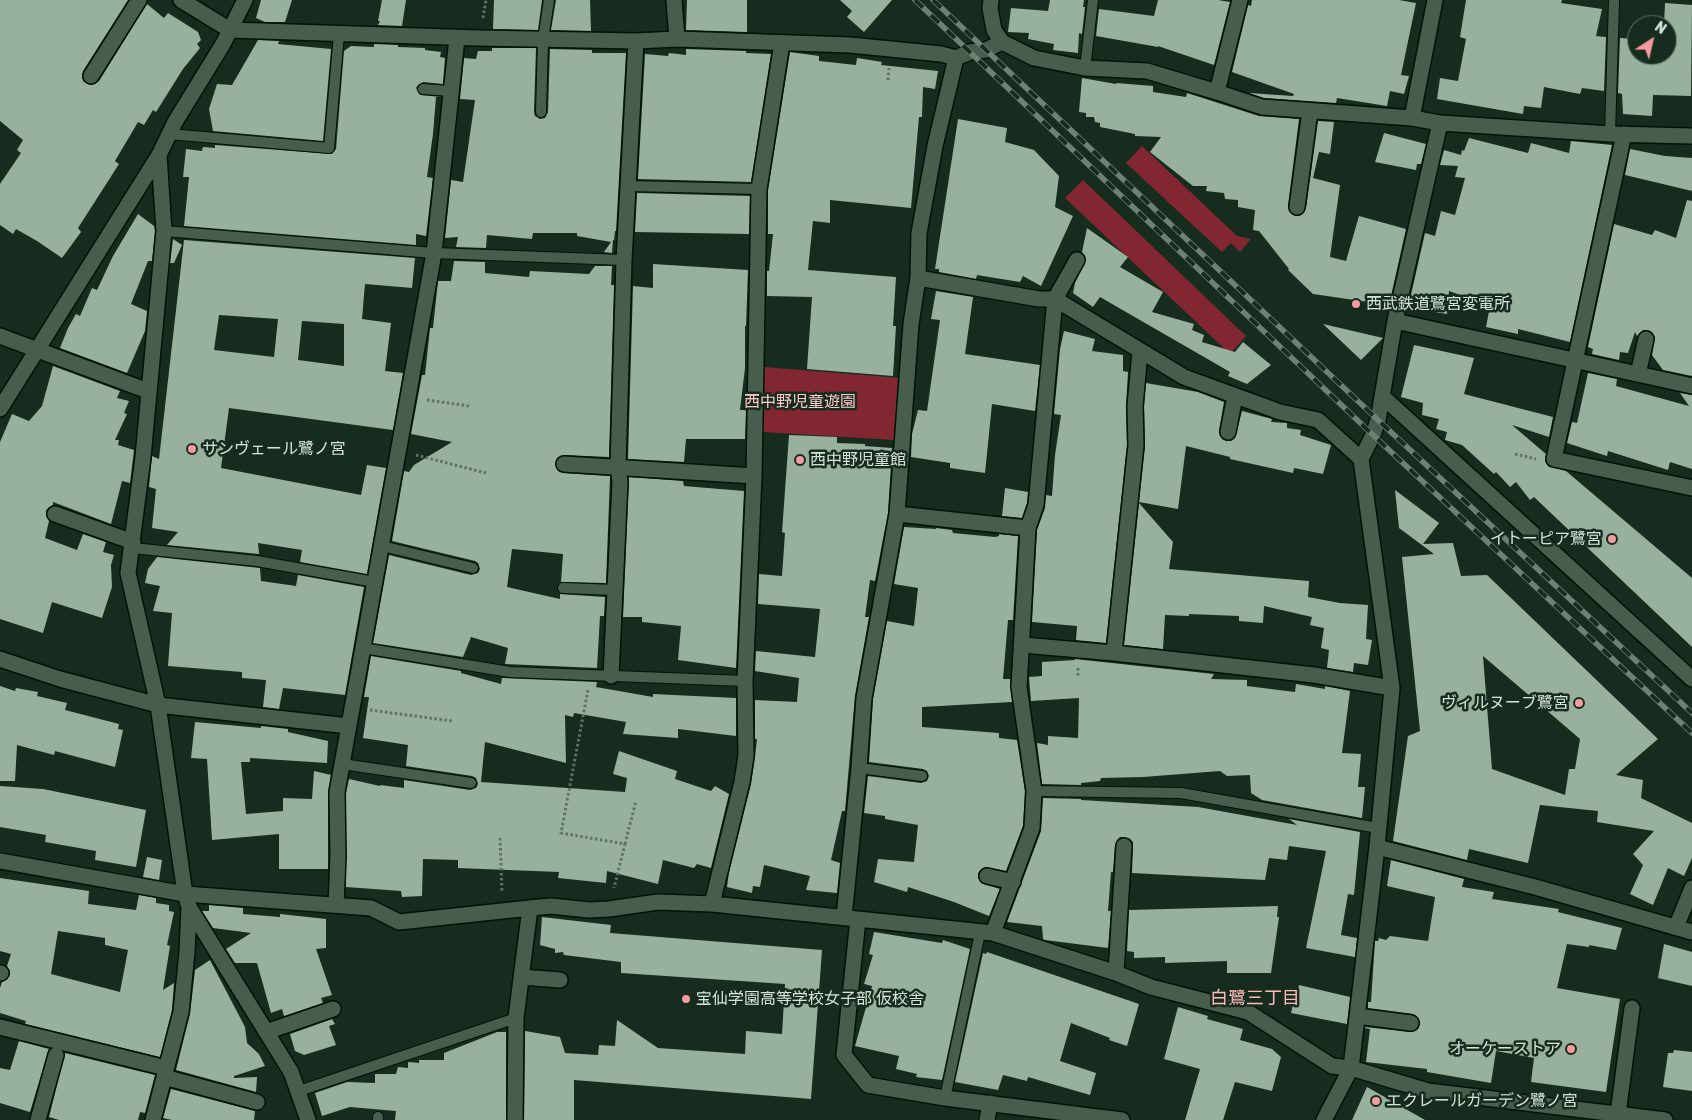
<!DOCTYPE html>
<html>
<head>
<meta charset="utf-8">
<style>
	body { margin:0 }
	#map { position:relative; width:1692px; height:1120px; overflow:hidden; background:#162c1e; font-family:Rubik,sans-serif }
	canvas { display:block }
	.north { position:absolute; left:1627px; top:15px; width:50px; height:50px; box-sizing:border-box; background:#162c1e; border:1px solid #627569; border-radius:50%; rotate:35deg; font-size:14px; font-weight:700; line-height:20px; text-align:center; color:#d5e3d9 }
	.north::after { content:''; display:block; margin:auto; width:18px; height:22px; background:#f59b9e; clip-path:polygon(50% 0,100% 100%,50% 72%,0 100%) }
</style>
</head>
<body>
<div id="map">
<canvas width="1692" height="1120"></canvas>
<div class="north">N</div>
</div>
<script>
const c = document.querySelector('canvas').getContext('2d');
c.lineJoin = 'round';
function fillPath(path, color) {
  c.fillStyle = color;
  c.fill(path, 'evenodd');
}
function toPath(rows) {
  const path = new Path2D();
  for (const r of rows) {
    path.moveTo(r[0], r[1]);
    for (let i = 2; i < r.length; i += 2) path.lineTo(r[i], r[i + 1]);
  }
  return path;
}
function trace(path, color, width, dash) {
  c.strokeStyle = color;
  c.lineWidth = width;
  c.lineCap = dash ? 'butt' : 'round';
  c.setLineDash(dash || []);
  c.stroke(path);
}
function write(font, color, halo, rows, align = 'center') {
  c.font = font + ' Rubik,"Noto Sans JP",sans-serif';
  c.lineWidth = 5;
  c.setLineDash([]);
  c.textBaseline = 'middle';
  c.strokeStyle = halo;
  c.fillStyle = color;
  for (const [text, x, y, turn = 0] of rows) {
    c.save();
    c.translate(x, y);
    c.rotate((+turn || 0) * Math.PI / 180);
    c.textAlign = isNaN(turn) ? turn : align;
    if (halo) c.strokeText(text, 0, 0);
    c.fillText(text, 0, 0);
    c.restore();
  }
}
const green = toPath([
	[1142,146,1237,236,1251,239,1240,252,1231,243,1222,252,1126,163],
	[1083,180,1246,336,1230,354,1065,198],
	[764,367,901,378,894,440,763,432]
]);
const building = toPath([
	[0,0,128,0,83,71,82,76,83,81,90,85,95,84,99,81,147,4,164,18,168,13,198,32,201,40,197,44,200,48,183,69,156,112,153,110,144,125,138,122,115,161,119,164,78,228,81,232,62,258,37,241,16,229,13,234,0,225,0,184,21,153,17,150,23,140,0,121],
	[261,0,292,0,285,22,265,22,256,18],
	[382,0,406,0,402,26,378,25,380,21,378,21],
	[494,0,542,0,538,30,493,29],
	[556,0,590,0,591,31,551,30],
	[687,0,747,0,747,32,686,30],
	[840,0,892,0,864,32,847,17,852,11],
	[1050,0,1084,0,1083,7,1085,7,1082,34,1079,33,1078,53,1053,50,1054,44,1028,39,1029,33,1008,32,1011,8,1048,11],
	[1158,0,1218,0,1230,2,1214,65,1158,46,1158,47,1096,36,1099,9,1154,16],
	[1252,0,1399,0,1416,3,1401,75,1409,76,1404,94,1390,91,1387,106,1337,98,1336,103,1264,98,1249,93,1293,96,1294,94,1232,72,1248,5,1251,6],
	[1466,0,1562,0,1561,3,1602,9,1596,36,1606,37,1604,91,1582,88,1580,94,1544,87,1541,108,1524,106,1523,114,1437,99,1440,78,1458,81,1466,39,1460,37],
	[1665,3,1692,5,1691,96,1653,95,1652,116,1623,114,1622,94,1618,93,1620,38,1637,39,1637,55,1667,55,1667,25,1664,25],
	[258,40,279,41,278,44,331,49,323,141,213,131,209,109,217,84,232,85],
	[374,44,398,45,398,47,425,48,425,50,441,52,440,57,445,58,443,84,423,82,418,85,416,88,420,95,441,97,436,97,433,134,427,177,433,178,426,236,416,234,416,245,184,226,189,177,183,177,186,149,202,151,203,147,215,148,215,145,332,154,336,149,344,51,351,46,374,47],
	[492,48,536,48,534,112,535,116,540,119,545,118,548,112,550,49,592,50,592,53,626,53,616,231,615,231,614,240,613,240,612,253,604,252,611,242,577,236,577,233,533,233,532,239,487,235,486,248,456,247,458,237,445,238,451,180,463,182,475,100,460,99,464,58,476,59,478,51,492,51],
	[686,49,746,51,746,53,771,54,751,182,638,179,645,54,668,56,669,53,686,55],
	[790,52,819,56,819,61,856,65,857,58,882,62,881,65,938,71,935,89,923,87,922,117,919,117,911,208,830,200,830,223,813,221,808,270,896,277,893,326,896,326,893,376,807,369,812,297,767,296,767,271,769,271,773,234,768,234,768,190],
	[1082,78,1116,84,1116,83,1153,86,1153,92,1186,97,1187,93,1259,116,1299,119,1288,206,1289,211,1295,216,1301,215,1306,208,1318,121,1334,122,1330,154,1319,152,1313,178,1340,185,1330,257,1346,261,1359,216,1406,229,1389,305,1313,294,1288,270,1289,269,1259,231,1253,230,1255,210,1238,207,1238,200,1225,199,1224,193,1206,191,1207,186,1193,186,1150,152,1161,137,1135,136,1135,134,1100,127,1100,123,1095,122,1094,117,1086,117,1086,113,1079,112],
	[958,119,1007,128,1005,142,1034,150,1059,176,1055,207,1073,216,1041,286,1023,276,1020,282,977,275,976,279,939,272,939,269,935,269],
	[1384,133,1426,144,1421,164,1417,164,1416,170,1375,162],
	[1469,138,1528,153,1531,143,1569,153,1571,141,1612,145,1570,342,1518,329,1518,334,1486,327,1490,306,1449,291,1447,314,1422,310,1426,296,1413,309,1408,308,1425,233,1435,236,1441,211,1455,215,1465,178,1455,177,1458,166,1440,165,1444,150,1461,155,1462,150,1464,151],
	[1630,149,1665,156,1692,158,1692,191,1625,175],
	[637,193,750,196,749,234,635,232],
	[1687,200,1692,201,1692,376,1663,370,1652,355,1655,337,1652,332,1648,330,1643,330,1637,336,1635,332,1628,353,1620,352,1619,360,1592,354,1593,349,1588,347,1614,224,1652,235,1655,230,1676,238],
	[138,214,154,226,155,231,152,261,148,261,131,304,147,311,145,331,127,373,60,348,68,328,76,314,80,316,92,288,97,290,113,256],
	[1087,228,1128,257,1120,267,1163,292,1152,312,1194,324,1192,330,1204,335,1202,342,1235,352,1243,342,1271,365,1247,384,1228,376,1230,372,1100,297,1093,307,1073,293,1075,283,1086,260,1085,256,1082,252],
	[173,239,182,245,174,263,170,263],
	[184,240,415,258,412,288,365,284,362,319,391,323,385,371,403,373,393,430,229,408,221,468,361,495,367,465,386,468,367,574,300,562,302,550,258,543,259,554,167,545,178,532,152,528,156,489,149,487,152,456,159,459],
	[219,315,278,319,274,357,214,350],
	[302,321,344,324,344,366,298,360],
	[454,261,485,262,485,273,529,277,530,271,589,274,595,266,612,266,611,285,614,285,609,457,564,455,557,458,555,464,558,471,563,473,610,476,606,583,561,582,563,554,512,549,507,587,560,599,560,594,605,597,604,616,600,616,597,668,505,664,508,648,471,637,463,657,373,643,389,555,471,575,478,573,480,569,478,563,475,561,392,541,404,471,409,472,414,465,452,442,411,434,422,375,425,375,430,328,433,328,438,281,451,281],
	[653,264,748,270,746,326,745,326,745,368,740,410,746,410,745,439,686,439,684,462,628,459,633,286,653,288],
	[936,291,973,297,965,354,1040,365,1035,411,992,404,985,473,950,468,950,463,911,457,912,434,918,410,927,411,940,320,931,319],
	[1323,324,1383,338,1361,360],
	[1064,331,1095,339,1092,351,1123,355,1123,371,1128,372,1126,406,1127,445,1106,643,1076,640,1077,626,1032,622,1037,530,1045,508,1046,495,1052,496,1055,455,1061,415,1054,414,1060,349],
	[1414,345,1474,358,1464,394,1553,417,1549,437,1512,425,1546,454,1545,461,1548,466,1566,471,1692,578,1692,647,1534,497,1530,500,1516,482,1510,487,1496,472,1494,474,1462,445,1445,440,1447,432,1436,429,1439,419,1422,415,1423,403,1401,397],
	[53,366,120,391,117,398,129,401,124,413,127,414,115,440,119,440,118,445,134,450,130,483,122,481,111,524,53,502,53,505,46,510,46,516,49,521,45,538,77,550,83,534,106,542,103,552,114,555,111,565,112,587,102,618,52,602,43,633,0,619,0,442,12,414,29,421,42,406],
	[1588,373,1617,379,1616,386,1689,406,1680,393,1692,395,1692,469,1670,462,1668,470,1608,451,1607,456,1567,443,1572,422,1577,423],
	[1146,383,1198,392,1224,402,1219,431,1222,439,1226,441,1231,441,1235,438,1242,411,1272,419,1271,422,1287,423,1287,428,1301,430,1300,435,1331,445,1323,474,1294,468,1293,473,1230,459,1230,457,1186,446,1178,509,1139,502,1145,446,1144,406],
	[789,435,837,437,837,443,865,444,865,446,892,448,888,513,875,581,870,580,865,617,869,617,855,696,845,811,842,811,831,860,840,863,837,893,806,890,810,876,764,865,760,887,753,886,752,893,727,887,729,872,751,784,755,757,757,739,755,739,755,700,797,702,799,678,755,671,756,651,815,657,820,609,758,604,759,574,782,576,785,533,782,532],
	[629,477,683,481,684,486,744,491,736,668,678,660,681,626,642,622,642,617,623,617],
	[1005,488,1028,492,1027,503,1022,518,1002,516],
	[1395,490,1439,523,1423,544,1453,543,1461,576,1487,575,1658,739,1616,775,1643,780,1641,798,1692,823,1692,858,1684,876,1668,868,1653,905,1630,894,1643,865,1633,854,1654,831,1597,822,1598,811,1540,805,1528,863,1469,849,1467,860,1393,841,1408,736,1420,731,1402,557,1434,554,1399,528],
	[1483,656,1580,739,1575,769,1569,769,1565,795,1492,769],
	[1139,503,1173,542,1169,569,1309,581,1308,597,1340,603,1368,605,1366,639,1372,640,1368,665,1354,663,1353,672,1327,668,1329,650,1321,648,1324,628,1310,625,1312,617,1264,606,1263,623,1239,621,1239,616,1189,614,1189,616,1165,615,1163,649,1124,645],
	[904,527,936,529,936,528,952,530,953,533,995,537,999,536,999,534,1018,536,1013,620,1008,620,1003,679,1010,679,1012,702,922,707,922,727,999,733,999,738,1017,740,1025,791,1023,826,1006,871,985,867,978,873,978,878,981,883,1000,889,989,916,954,902,908,887,907,892,874,882,878,859,914,862,918,825,885,819,885,816,864,813,868,776,921,783,927,781,929,776,927,771,923,769,869,762,873,699,887,621,914,626,918,588,894,584],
	[157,557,260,568,261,581,296,586,298,575,364,587,345,695,283,688,279,709,263,707,266,680,242,678,242,672,168,666,172,613,153,611,160,586,145,583,148,569],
	[371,656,461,671,461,673,501,684,502,678,597,682,596,687,653,697,653,694,736,698,736,736,678,729,678,738,623,734,626,722,574,713,573,717,565,715,566,763,485,742,481,782,625,792,627,778,613,774,619,751,677,771,675,779,711,791,715,786,729,794,711,868,697,864,694,868,663,860,658,884,607,871,606,883,558,878,559,872,458,868,458,860,423,859,422,896,402,897,401,891,346,887,346,793,349,779,380,786,380,785,404,788,404,780,470,790,476,788,478,784,476,778,472,776,406,766,408,745,363,738,369,697,364,697],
	[1075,659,1214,674,1211,679,1247,680,1247,686,1295,692,1296,684,1325,689,1325,686,1350,691,1342,753,1361,754,1358,787,1365,787,1362,818,1262,800,1251,793,1250,775,1227,776,1220,771,1143,777,1101,778,1100,781,1081,783,1081,785,1042,784,1037,743,1048,745,1048,736,1078,738,1079,698,1031,701,1029,677,1042,676,1042,662,1075,660],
	[0,686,15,691,16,688,38,692,37,696,67,703,65,710,119,724,118,729,123,730,115,767,55,751,54,755,17,745,15,781,0,781],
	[195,722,261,728,261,726,288,729,288,732,328,741,327,763,250,758,250,762,241,762,246,814,283,811,283,798,312,799,314,771,331,775,328,792,328,869,279,869,279,834,212,840,207,759,191,758],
	[0,786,43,789,146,810,136,867,95,860,96,851,45,842,46,835,0,827],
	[1043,798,1081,799,1081,800,1198,807,1297,825,1289,819,1360,832,1354,895,1348,894,1341,935,1357,938,1355,957,1306,948,1326,851,1289,846,1287,860,1269,858,1265,880,1132,873,1133,842,1129,838,1120,837,1117,840,1115,845,1113,872,1111,872,1108,911,1111,911,1108,948,1045,940,1043,939,1042,926,1007,922,1041,831],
	[147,857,162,860,159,880,143,877],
	[1391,860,1464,879,1462,887,1494,892,1492,899,1559,909,1558,912,1622,928,1616,950,1589,945,1589,947,1567,944,1557,988,1620,999,1606,1092,1531,1082,1534,1058,1496,1051,1491,1083,1427,1072,1427,1069,1366,1062,1370,1029,1365,1028,1365,1027,1410,1032,1418,1029,1420,1024,1419,1019,1413,1014,1368,1008,1368,1002,1371,1002,1375,941,1378,941,1379,938,1386,940,1390,936,1428,941,1435,897,1387,886],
	[0,878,89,891,88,904,136,910,139,895,156,898,156,903,169,905,169,911,174,912,167,945,170,946,163,990,174,983,172,1010,160,1057,25,1024,26,1021,0,1013,0,988,2,982,9,977,10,973,7,966,11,954,0,951],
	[58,931,105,938,105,945,128,950,120,992,51,974],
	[209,905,243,908,243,914,280,917,280,914,326,919,326,948,316,949,332,995,321,998,323,1003,284,1016,282,1009,271,1013,257,963,235,963,226,949,251,933,213,928,202,911,209,911],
	[1278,906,1277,917,1279,917,1271,973,1227,973,1227,961,1165,963,1165,957,1134,958,1134,952,1127,951,1129,910],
	[542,917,611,925,610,933,822,950,811,1099,574,1080,574,1120,524,1120,525,1031,560,1037,565,1053,598,1055,599,1045,615,1046,617,1020,658,1048,745,1054,746,1031,782,1034,785,984,621,973,621,962,564,955,563,952,555,953,555,949,540,945],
	[874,932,942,943,943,940,970,949,942,1080,916,1077,917,1074,896,1069,899,1056,855,1046,872,986,864,984,873,955,869,954],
	[1664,944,1692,952,1692,986,1658,978],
	[987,952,1139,1004,1127,1046,1109,1040,1110,1038,1071,1023,1060,1061,1096,1073,1090,1095,1028,1077,1027,1081,1003,1075,998,1090,955,1082,983,953,986,954],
	[210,960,245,1027,247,1043,259,1054,265,1066,234,1076,234,1078,257,1077,256,1092,176,1070,190,1014,195,970],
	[1299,985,1350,997,1347,1024,1291,1013,1295,995,1297,995],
	[1178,1007,1208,1016,1207,1019,1243,1029,1240,1040,1272,1049,1281,1057,1272,1091,1235,1082,1223,1120,1185,1120,1200,1069,1164,1059],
	[332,1019,335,1024,329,1026,336,1045,304,1055,295,1051,290,1034],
	[497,1032,506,1032,506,1120,395,1120,396,1111,350,1107,322,1116,315,1093,347,1082,375,1083,375,1074,396,1074,398,1067,408,1068,408,1062,419,1063,419,1060,444,1060,444,1053],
	[19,1041,49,1049,30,1112,0,1103,0,1068,10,1070],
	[1674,1050,1692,1052,1692,1091,1663,1087,1668,1053,1673,1053],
	[65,1053,155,1075,145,1113,140,1112,138,1120,59,1120,49,1117],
	[1367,1087,1425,1120,1352,1120],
	[171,1089,255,1111,254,1120,172,1120,163,1118]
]);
const path = toPath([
	[483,18,486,0],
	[888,80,889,68],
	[427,400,469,406],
	[1515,454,1536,459],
	[416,455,486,473],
	[1078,668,1078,677],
	[588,690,561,833,625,844,614,888],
	[370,710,452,721],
	[500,838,502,892],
	[625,844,636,801]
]);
const service = toPath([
	[1085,68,1093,0],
	[423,89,451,91],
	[541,112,543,40,549,0],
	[169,134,329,148,339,34],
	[1610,134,1614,0],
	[628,186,759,189],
	[164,231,434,253,624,260],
	[382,546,473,568],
	[133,548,257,561,375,582],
	[563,588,615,590],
	[363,648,510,672,745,681],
	[342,764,471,783],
	[859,768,922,776],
	[1034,791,1181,793,1378,828],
	[299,1091,516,1018],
	[945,1098,980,933],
	[378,1117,378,1120]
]);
const minor = toPath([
	[181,0,230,30,479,38,636,41,677,39,850,45,941,54,956,58,970,52,986,50,1002,42],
	[674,0,677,39],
	[991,0,990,8,994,30,1002,42,1034,58,1085,68,1147,71,1217,92,1262,107,1412,118,1440,123,1610,134,1692,136],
	[91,76,139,0],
	[1217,92,1240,0],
	[1412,118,1435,0],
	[1624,134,1554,459,1692,488],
	[159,155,164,231,143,457,128,573,158,705,185,894,189,907,291,1072,308,1120],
	[1297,207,1310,111],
	[918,278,1039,299,1055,299,1184,377,1280,412,1318,420,1361,459],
	[1395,321,1692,386],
	[0,336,148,391],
	[1638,374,1646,339],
	[1382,396,1692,679],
	[1228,432,1235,396],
	[564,464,754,476],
	[55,514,133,542],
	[897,514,1028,528],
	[1023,645,1114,653,1314,675,1392,688],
	[1114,653,1136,445,1135,406,1140,352],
	[0,659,60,679,158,705,349,726],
	[611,676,620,482,618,467,624,260,636,41],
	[1377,847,1535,887,1692,932],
	[0,861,185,894,371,908,399,922,530,908,551,906,589,910,609,909,658,902,712,904,993,933,1116,973,1151,987,1248,1012,1332,1066,1351,1068,1428,1091,1665,1120],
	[987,876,1013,882],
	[712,904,742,782,746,756,745,681,754,476,759,189,782,43],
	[336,905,338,856,337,792,434,253,457,38],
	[844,917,859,768,864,698,897,514,911,324,918,278,919,233,935,146,956,58],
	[858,919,844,1055,868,1085,945,1098,1122,1120],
	[1676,927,1692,888],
	[993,933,1032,828,1034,791,1019,687,1028,528,1036,505,1055,299,1077,260],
	[0,973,1,973],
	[1116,973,1124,846],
	[521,977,560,980],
	[1357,1016,1411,1023],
	[0,1027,166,1068],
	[266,1032,333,1009],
	[164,1077,257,1102],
	[1618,1114,1632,1008],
	[38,1120,56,1055],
	[153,1120,181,1012,187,952,189,907],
	[515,1120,516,1018,530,908],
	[987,1120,990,1103],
	[1324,1120,1351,1068,1377,847,1392,688,1361,459,1373,435,1378,420,1395,321,1440,123]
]);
const tertiary = toPath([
	[0,409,159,155,175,122,223,44,245,0]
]);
const rail = toPath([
	[915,0,1373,435,1692,733],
	[933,0,1378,420,1692,713]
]);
const markers = [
	[1356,304,5,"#f59b9e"],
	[192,449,5,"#f59b9e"],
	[800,460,5,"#f59b9e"],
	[1612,539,5,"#f59b9e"],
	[1579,703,5,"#f59b9e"],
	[686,999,5,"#f59b9e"],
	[1571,1049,5,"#f59b9e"],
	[1376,1101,5,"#f59b9e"]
];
const poiNames = [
	["西武鉄道鷺宮変電所",1366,304],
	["サンヴェール鷺ノ宮",202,449],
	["西中野児童館",810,460],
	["イトーピア鷺宮",1602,539,"right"],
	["ヴィルヌーブ鷺宮",1569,703,"right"],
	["宝仙学園高等学校女子部 仮校舎",696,999],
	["オーケーストア",1561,1049,"right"],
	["エクレールガーデン鷺ノ宮",1386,1101]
];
const parkNames = [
	["西中野児童遊園",800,402]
];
const neighbourhoodNames = [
	["白鷺三丁目",1255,999]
];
fillPath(green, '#822632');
fillPath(building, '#97b19e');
trace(service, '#011407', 12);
trace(minor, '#011407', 18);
trace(tertiary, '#011407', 18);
trace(path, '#5f7266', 3, [2.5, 2.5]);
trace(service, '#475e4e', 10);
trace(minor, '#475e4e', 15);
trace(tertiary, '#475e4e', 15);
trace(rail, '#6f8175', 5.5);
trace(rail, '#162c1e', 4, [11]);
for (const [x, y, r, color] of markers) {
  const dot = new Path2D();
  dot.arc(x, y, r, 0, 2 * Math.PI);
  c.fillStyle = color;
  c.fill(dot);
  trace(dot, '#162c1e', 2);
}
write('16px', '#d5e3d9', '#162c1e', poiNames, 'left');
write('16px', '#fec7c8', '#162c1e', parkNames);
write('18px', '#feb9bb', '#162c1e', neighbourhoodNames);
</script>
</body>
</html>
